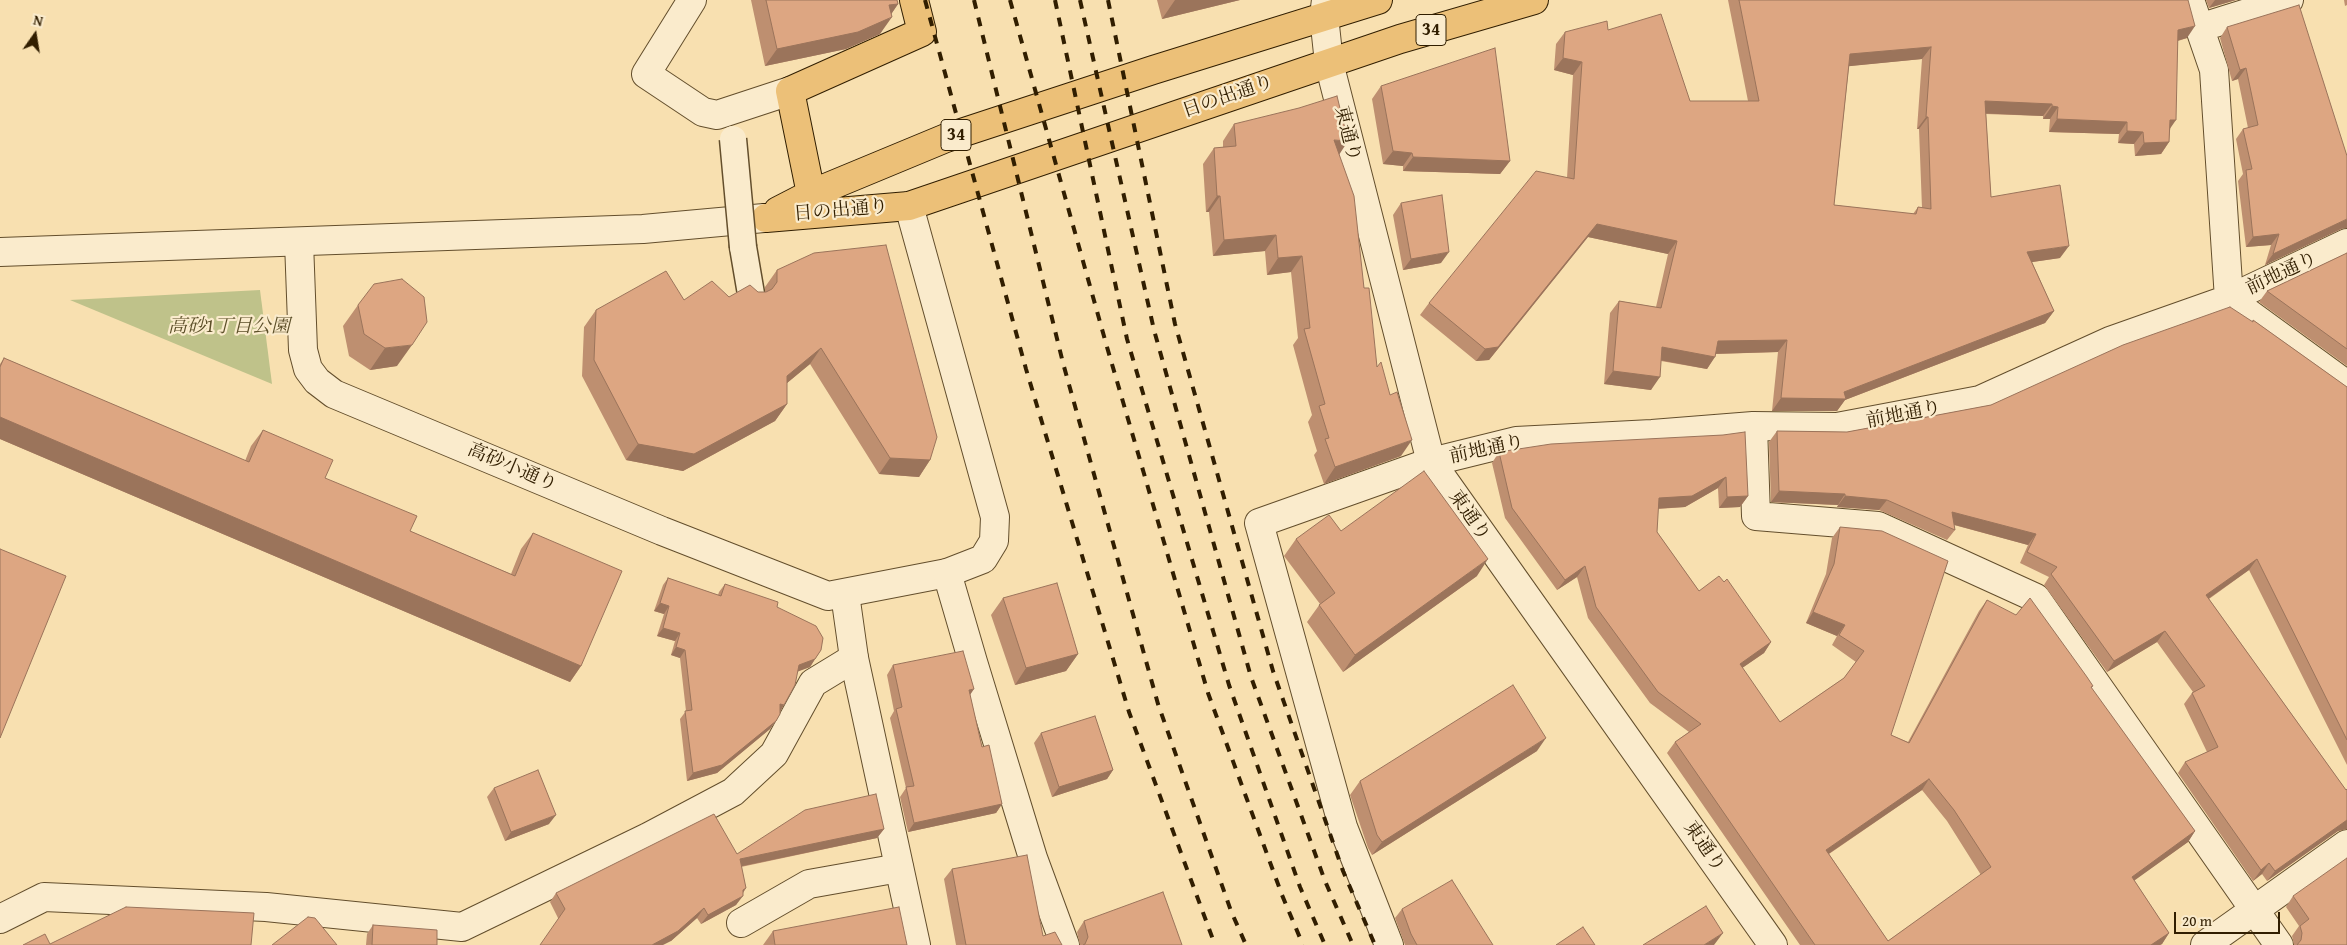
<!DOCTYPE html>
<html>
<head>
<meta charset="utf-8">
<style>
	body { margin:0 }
	#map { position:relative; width:2347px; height:945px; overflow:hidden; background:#f8e0b0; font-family:"Gentium Book Plus",serif }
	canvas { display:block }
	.north { position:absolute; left:10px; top:10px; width:50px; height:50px; -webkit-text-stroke:4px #faebcc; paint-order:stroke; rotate:13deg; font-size:14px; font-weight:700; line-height:20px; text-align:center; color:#311e00 }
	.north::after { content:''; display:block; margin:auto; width:18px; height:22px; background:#311e00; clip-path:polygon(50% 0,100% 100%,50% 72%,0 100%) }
	.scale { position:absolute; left:2174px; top:912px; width:106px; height:22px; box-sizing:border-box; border:2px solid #311e00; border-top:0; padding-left:6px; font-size:15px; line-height:18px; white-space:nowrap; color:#311e00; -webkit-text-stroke:4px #faebcc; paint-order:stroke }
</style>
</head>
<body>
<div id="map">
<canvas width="2347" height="945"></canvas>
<div class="north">N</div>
<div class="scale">20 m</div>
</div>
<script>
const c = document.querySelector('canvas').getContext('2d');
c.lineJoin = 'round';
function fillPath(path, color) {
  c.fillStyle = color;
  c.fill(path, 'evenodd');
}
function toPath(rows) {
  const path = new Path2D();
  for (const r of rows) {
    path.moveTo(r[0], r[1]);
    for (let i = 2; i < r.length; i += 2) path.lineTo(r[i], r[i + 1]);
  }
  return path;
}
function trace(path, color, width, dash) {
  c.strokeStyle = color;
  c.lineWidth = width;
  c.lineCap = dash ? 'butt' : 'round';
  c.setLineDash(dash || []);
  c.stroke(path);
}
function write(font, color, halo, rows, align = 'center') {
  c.font = font + ' "Gentium Book Plus","Noto Serif JP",serif';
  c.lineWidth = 4.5;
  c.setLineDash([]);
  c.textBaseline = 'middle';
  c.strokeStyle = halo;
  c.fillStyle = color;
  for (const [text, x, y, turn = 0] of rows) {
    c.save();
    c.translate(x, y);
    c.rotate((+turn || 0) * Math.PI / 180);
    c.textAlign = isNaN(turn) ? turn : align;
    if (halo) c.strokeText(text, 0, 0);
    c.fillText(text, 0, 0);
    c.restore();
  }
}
const green = toPath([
	[260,290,272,384,70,300]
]);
const pedestrian = toPath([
	[743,247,751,294]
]);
const minor = toPath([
	[692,0,646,74,703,112,717,115,790,91],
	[2190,0,2214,70,2229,299,2347,385],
	[2199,28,2289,0],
	[299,242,303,350,308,369,317,381,334,394,662,531,828,596,947,573,983,559,994,541,995,517,909,206],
	[1753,426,1756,516,1878,526,2036,598,2279,945],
	[0,919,44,897,266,907,462,927,648,837,733,792,774,754,813,683,854,658],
	[741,923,809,884,899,868],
	[1389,945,1343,827,1259,523,1431,462,1516,441,1652,434,1753,426,1837,427,1980,400,2110,341,2229,299,2347,243]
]);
const tertiary = toPath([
	[1326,0,1324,16,1329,63,1431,462,1773,945],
	[0,252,643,229,764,218],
	[947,573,973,662,1033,858,1065,945],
	[845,594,854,658,916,945],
	[2205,945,2347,844]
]);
const primary = toPath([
	[811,194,790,91,922,32,914,0],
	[778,211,811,194,946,138,1153,70,1378,0],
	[766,218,909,206,1400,39,1534,0]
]);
const rail = toPath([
	[925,0,1026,369,1129,712,1215,945],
	[974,0,1063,363,1158,704,1231,911,1246,945],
	[1010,0,1107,347,1208,693,1282,895,1303,945],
	[1055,0,1127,339,1229,685,1300,887,1325,945],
	[1080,0,1154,330,1251,677,1325,881,1353,945],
	[1108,0,1175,324,1273,671,1343,871,1375,945]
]);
const pedestrianBridge = toPath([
	[733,139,743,247]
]);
const wall = toPath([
	[751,0,897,0,898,4,891,14,880,34,846,49,765,66],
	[1157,0,1240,0,1162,19],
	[1728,0,2188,0,2187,38,2178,41,2169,142,2161,154,2135,156,2134,144,2118,143,2119,134,2049,132,2050,119,2043,119,2043,116,1986,114,1991,197,2060,258,2032,262,2054,311,2045,323,1845,400,1837,411,1772,411,1778,352,1716,354,1707,369,1661,361,1651,390,1604,384,1610,313,1619,301,1656,307,1668,254,1588,237,1489,360,1476,361,1420,315,1429,303,1567,178,1573,75,1554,70,1556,44,1565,32,1608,30,1690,101,1748,101],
	[1922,59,1917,129,1919,129,1922,208,1918,207,1913,214,1834,205,1849,66],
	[2206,0,2236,0,2209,8],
	[2344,0,2347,0,2347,5,2345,6],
	[2227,27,2341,229,2265,265,2271,245,2246,247,2238,181,2243,174,2236,139,2243,129,2248,128,2238,79,2232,81,2220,38],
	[1381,86,1510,161,1500,174,1403,171,1403,166,1383,164,1372,99],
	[1234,124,1339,154,1364,288,1377,367,1401,456,1324,484,1314,455,1317,451,1308,422,1312,415,1293,345,1298,338,1291,272,1267,275,1265,251,1213,256,1209,212,1206,212,1203,164,1214,148,1223,147,1223,141],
	[1401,203,1441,263,1403,270,1393,215],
	[2347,253,2347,366,2259,302,2267,291],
	[777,270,930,460,919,477,879,474,810,364,787,383,787,404,775,421,683,471,626,460,582,376,584,327,596,310,684,300,729,297,758,292,765,292,765,287],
	[358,305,397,366,370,370,349,356,343,326],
	[2253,320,2347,387,2347,765,2249,570,2209,599,2346,790,2347,789,2347,829,2338,831,2267,881,2262,874,2253,881,2178,773,2185,762,2207,752,2184,704,2192,693,2193,692,2157,642,2107,672,2044,585,2049,577,2020,563,2028,545,1954,525,1955,530,1947,540,1879,510,1837,507,1838,505,1771,502,1769,442,1777,431,1847,432,1991,405,2252,322],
	[4,358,245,461,251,446,263,430,325,478,410,531,511,574,521,549,533,533,581,666,570,682,0,439,0,364],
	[1723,435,1748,496,1740,507,1719,508,1718,488,1685,507,1658,509,1657,532,1699,591,1771,642,1764,653,1742,668,1780,722,1844,678,1856,662,1832,645,1837,636,1806,623,1826,574,1832,538,1840,527,1891,735,1908,742,1979,611,1987,600,2093,686,2091,688,2195,831,2188,842,2134,880,2169,933,2162,944,2160,945,1800,945,1667,753,1675,742,1689,732,1650,703,1588,618,1577,577,1557,590,1505,518,1492,463,1499,452],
	[1922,790,1947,821,1981,875,1888,941,1829,854],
	[1341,531,1477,576,1343,672,1307,622,1320,604,1284,556,1296,539],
	[668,578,718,595,719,592,725,584,777,607,821,650,810,667,798,671,784,705,780,712,776,721,770,729,717,773,687,781,680,719,686,711,680,658,671,655,675,641,657,636,664,614,654,611,663,585],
	[1003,598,1078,654,1066,671,1015,685,991,615],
	[893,665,970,695,982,747,1002,804,996,813,908,832,900,797,906,788,890,718,894,711,887,675],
	[1041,733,1113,770,1107,779,1052,797,1034,743],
	[1537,751,1372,855,1368,848,1350,795,1360,781],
	[494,788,549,824,505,841,487,797],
	[884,829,877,838,741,867,746,888,736,905,701,924,697,918,671,941,558,918,550,902,556,893,737,854],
	[952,869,1043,936,1062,945,956,945,944,879],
	[2293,896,2347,945,2294,945,2292,936,2299,926,2286,907],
	[1402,909,1493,945,1405,945,1395,918],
	[1084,921,1182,945,1080,945,1077,932],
	[373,925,437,945,366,945,367,934],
	[773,931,907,945,763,945]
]);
const shadedWall = toPath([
	[1175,0,1240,0,1162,19],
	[2215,0,2236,0,2209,8],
	[898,4,888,19,892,17,880,34,846,49,765,66,777,49,889,5],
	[2195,26,2187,38,2169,43,2178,30],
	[1931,47,1922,59,1841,67,1850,54],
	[1563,58,1582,62,1573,75,1554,70],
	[2246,68,2238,79,2232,81,2240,70],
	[1985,101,2052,104,2043,116,1976,113],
	[2052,106,2058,107,2050,119,2043,119],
	[1926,117,1928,117,1919,129,1917,129],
	[2057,119,2127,122,2119,134,2049,132],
	[2170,120,2176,120,2167,133],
	[2127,131,2143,132,2134,144,2118,143],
	[1334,140,1348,141,1337,158],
	[2169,142,2161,154,2135,156,2144,143],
	[1393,151,1412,153,1403,166,1383,164],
	[1413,157,1510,161,1500,174,1403,171],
	[1217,196,1220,196,1209,212,1206,212],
	[2347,219,2347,228,2341,229,2265,265,2273,254],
	[1597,224,1677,241,1668,254,1588,237,1489,360,1476,361,1485,349],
	[2279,234,2271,245,2246,247,2253,237],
	[1276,235,1265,251,1213,256,1224,240],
	[2069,246,2060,258,2019,264,2027,252],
	[1449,252,1441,263,1403,270,1411,259],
	[1302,256,1291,272,1267,275,1278,258],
	[2054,311,2045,323,1845,400,1837,411,1772,411,1781,398,1844,392],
	[1787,340,1778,352,1709,354,1718,341],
	[412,345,397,366,370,370,385,348],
	[1662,347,1715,357,1707,369,1654,359],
	[821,348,810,364,775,393,787,376],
	[1613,371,1660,377,1651,390,1604,384],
	[787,404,775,421,683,471,626,460,638,444],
	[0,417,581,666,570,682,0,439],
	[1412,440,1401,456,1324,484,1335,467],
	[890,458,930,460,919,477,879,474],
	[1726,477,1718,488,1685,507,1651,509,1659,498],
	[1779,491,1845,494,1838,505,1771,502],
	[1748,496,1740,507,1719,508,1727,497],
	[1845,496,1887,500,1879,510,1837,507],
	[1952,512,2036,534,2028,545,1944,522],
	[1488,559,1477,576,1343,672,1355,655],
	[2257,559,2249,570,2198,606,2206,595],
	[1585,566,1577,577,1557,590,1565,580],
	[660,603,669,606,664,614,654,611],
	[1813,612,1845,625,1837,636,1806,623],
	[663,628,680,633,675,641,657,636],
	[2165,631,2157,642,2107,672,2114,661],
	[1771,642,1764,653,1732,675,1740,664],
	[676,647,685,650,680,658,671,655],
	[1078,654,1066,671,1015,685,1026,668],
	[815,659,810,667,794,673,799,665],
	[974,689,968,698,969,690],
	[780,704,784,705,779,713],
	[776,721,770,729,717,773,687,781,693,773],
	[1546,738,1537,751,1372,855,1382,842],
	[1113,770,1107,779,1052,797,1059,787],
	[1929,779,1922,790,1818,861,1826,850],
	[1002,804,996,813,908,832,914,823],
	[556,815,549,824,505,841,511,832],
	[2347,820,2347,829,2338,831,2267,881,2275,871],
	[884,829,877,838,733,868,740,859],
	[2195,831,2188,842,2124,888,2132,877],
	[2269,863,2262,874,2253,881,2261,870],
	[746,888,739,898,743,896,736,905,701,924,708,915],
	[704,908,697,918,671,941,663,945,652,945],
	[1723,933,1714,945,1704,945],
	[2169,933,2162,944,2160,945,2151,945]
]);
const building = toPath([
	[766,0,897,0,898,4,889,5,892,17,858,32,777,49,766,0],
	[1739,0,2188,0,2195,26,2178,30,2176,120,2170,120,2169,142,2144,143,2143,132,2127,131,2127,122,2057,119,2058,107,2052,106,2052,104,1985,101,1991,197,2060,185,2069,246,2027,252,2054,311,1844,392,1846,399,1781,398,1787,340,1718,341,1715,357,1662,347,1660,377,1613,371,1619,301,1661,308,1677,241,1597,224,1498,347,1485,349,1429,303,1536,171,1574,179,1582,62,1563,58,1565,32,1607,21,1608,30,1661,14,1690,101,1759,101,1739,0],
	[1931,47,1926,117,1928,117,1931,209,1918,207,1916,214,1834,205,1850,54,1931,47],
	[2299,5,2347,156,2347,219,2273,254,2279,234,2253,237,2246,170,2252,169,2243,129,2258,125,2246,68,2240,70,2227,27,2299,5],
	[1495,48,1510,161,1413,157,1412,153,1393,151,1381,86,1495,48],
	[1337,96,1348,141,1334,140,1354,196,1364,288,1369,288,1377,367,1381,362,1390,395,1397,392,1412,440,1335,467,1325,439,1329,438,1319,406,1325,404,1304,329,1310,328,1302,256,1278,258,1276,235,1224,240,1220,196,1217,196,1214,148,1236,146,1234,124,1299,108,1337,96],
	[1442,195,1449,252,1411,259,1401,203,1442,195],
	[886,245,937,437,930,460,890,458,821,348,787,376,787,404,694,454,638,444,594,360,596,310,666,271,684,300,712,281,729,297,750,285,758,292,766,292,772,289,777,282,777,270,814,253,886,245],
	[2347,253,2347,349,2267,291,2347,253],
	[402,279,424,297,427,322,412,345,385,348,364,334,358,305,374,284,402,279],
	[2230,307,2253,322,2253,320,2347,387,2347,740,2257,559,2206,595,2346,790,2347,789,2347,820,2275,871,2269,863,2261,870,2185,762,2218,747,2192,693,2205,686,2165,631,2114,661,2051,574,2057,567,2027,552,2036,534,1952,512,1955,530,1887,500,1845,496,1845,494,1779,491,1777,431,1847,432,1991,405,2123,345,2230,307],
	[4,358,249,462,263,430,333,460,325,478,417,516,410,531,515,576,533,533,622,571,581,666,0,417,0,367,4,358],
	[1745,432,1748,496,1727,497,1726,477,1692,496,1659,498,1657,532,1699,591,1719,576,1724,582,1727,579,1771,642,1740,664,1780,722,1844,678,1864,651,1839,635,1845,625,1813,612,1834,564,1840,527,1882,531,1948,561,1891,735,1909,743,1987,600,2016,615,2030,598,2087,677,2093,686,2091,687,2195,831,2132,877,2169,933,2151,945,1815,945,1675,742,1701,724,1658,692,1596,607,1585,566,1565,580,1512,508,1499,452,1551,444,1723,435,1745,432],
	[1929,779,1954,810,1991,867,1888,941,1826,850,1929,779],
	[1424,471,1488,559,1355,655,1319,605,1335,593,1296,539,1329,515,1341,531,1424,471],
	[0,549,66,576,0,738,0,549],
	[668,578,721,596,725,584,778,602,777,607,816,626,823,638,821,650,815,659,799,665,795,685,784,705,780,704,780,714,776,721,722,765,693,773,685,711,692,710,685,650,676,647,680,633,663,628,669,606,660,603,668,578],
	[1057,583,1078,654,1026,668,1003,598,1057,583],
	[963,651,974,689,969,690,982,747,989,745,1002,804,914,823,906,787,914,786,896,709,902,707,893,665,963,651],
	[1513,685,1546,738,1382,842,1377,835,1360,781,1513,685],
	[1095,716,1113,770,1059,787,1041,733,1095,716],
	[538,770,556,815,511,832,494,788,538,770],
	[876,794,884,829,740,859,746,888,743,890,743,896,708,915,704,908,678,931,652,945,540,945,565,909,556,893,714,814,737,854,805,810,876,794],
	[1027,855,1043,936,1055,932,1062,945,966,945,952,869,1027,855],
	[2347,858,2347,945,2297,945,2301,940,2302,933,2300,926,2309,919,2293,896,2347,858],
	[1452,880,1493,945,1417,945,1411,934,1402,909,1452,880],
	[1163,892,1182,945,1083,945,1085,944,1088,937,1084,921,1163,892],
	[1706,906,1723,933,1704,945,1643,945,1706,906],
	[126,907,254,913,251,945,23,945,45,934,50,944,126,907],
	[899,907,907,945,775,945,773,931,899,907],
	[308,917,315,918,337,945,272,945,308,917],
	[373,925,437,930,437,945,372,945,373,925],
	[1583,927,1595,945,1556,945,1583,927]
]);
const shields = [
	[1431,30,30],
	[956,135,30]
];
const shieldNames = [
	["34",1431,30],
	["34",956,135]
];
const streetNames = [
	["日の出通り",1228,97,-19],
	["東通り",1347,134,76],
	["日の出通り",841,211,-5],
	["前地通り",2282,274,-25],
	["前地通り",1904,415,-11],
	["前地通り",1487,450,-12],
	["高砂小通り",512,468,23],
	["東通り",1469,516,55],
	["東通り",1704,847,55]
];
const parkNames = [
	["高砂1丁目公園",229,327]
];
fillPath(green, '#bfc28a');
trace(pedestrian, '#634e2c', 29);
trace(minor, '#634e2c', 30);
trace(tertiary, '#634e2c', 30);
trace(primary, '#311e00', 30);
trace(pedestrian, '#faebcc', 26);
trace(minor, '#faebcc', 28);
trace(tertiary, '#faebcc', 28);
trace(primary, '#ecc078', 28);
trace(rail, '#311e00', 4, [9, 9]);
trace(pedestrianBridge, '#634e2c', 29, []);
trace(pedestrianBridge, '#faebcc', 26);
fillPath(wall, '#be8f70');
fillPath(shadedWall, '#9b745b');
fillPath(building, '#dda682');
trace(building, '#9b745b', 1);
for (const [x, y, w] of shields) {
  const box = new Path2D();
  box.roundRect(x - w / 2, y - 15.5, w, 31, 4);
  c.fillStyle = '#faebcc';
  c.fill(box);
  trace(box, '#311e00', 1);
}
write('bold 18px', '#311e00', null, shieldNames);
write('19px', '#311e00', '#faebcc', streetNames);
write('italic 19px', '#5c4f29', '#faebcc', parkNames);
</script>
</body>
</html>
